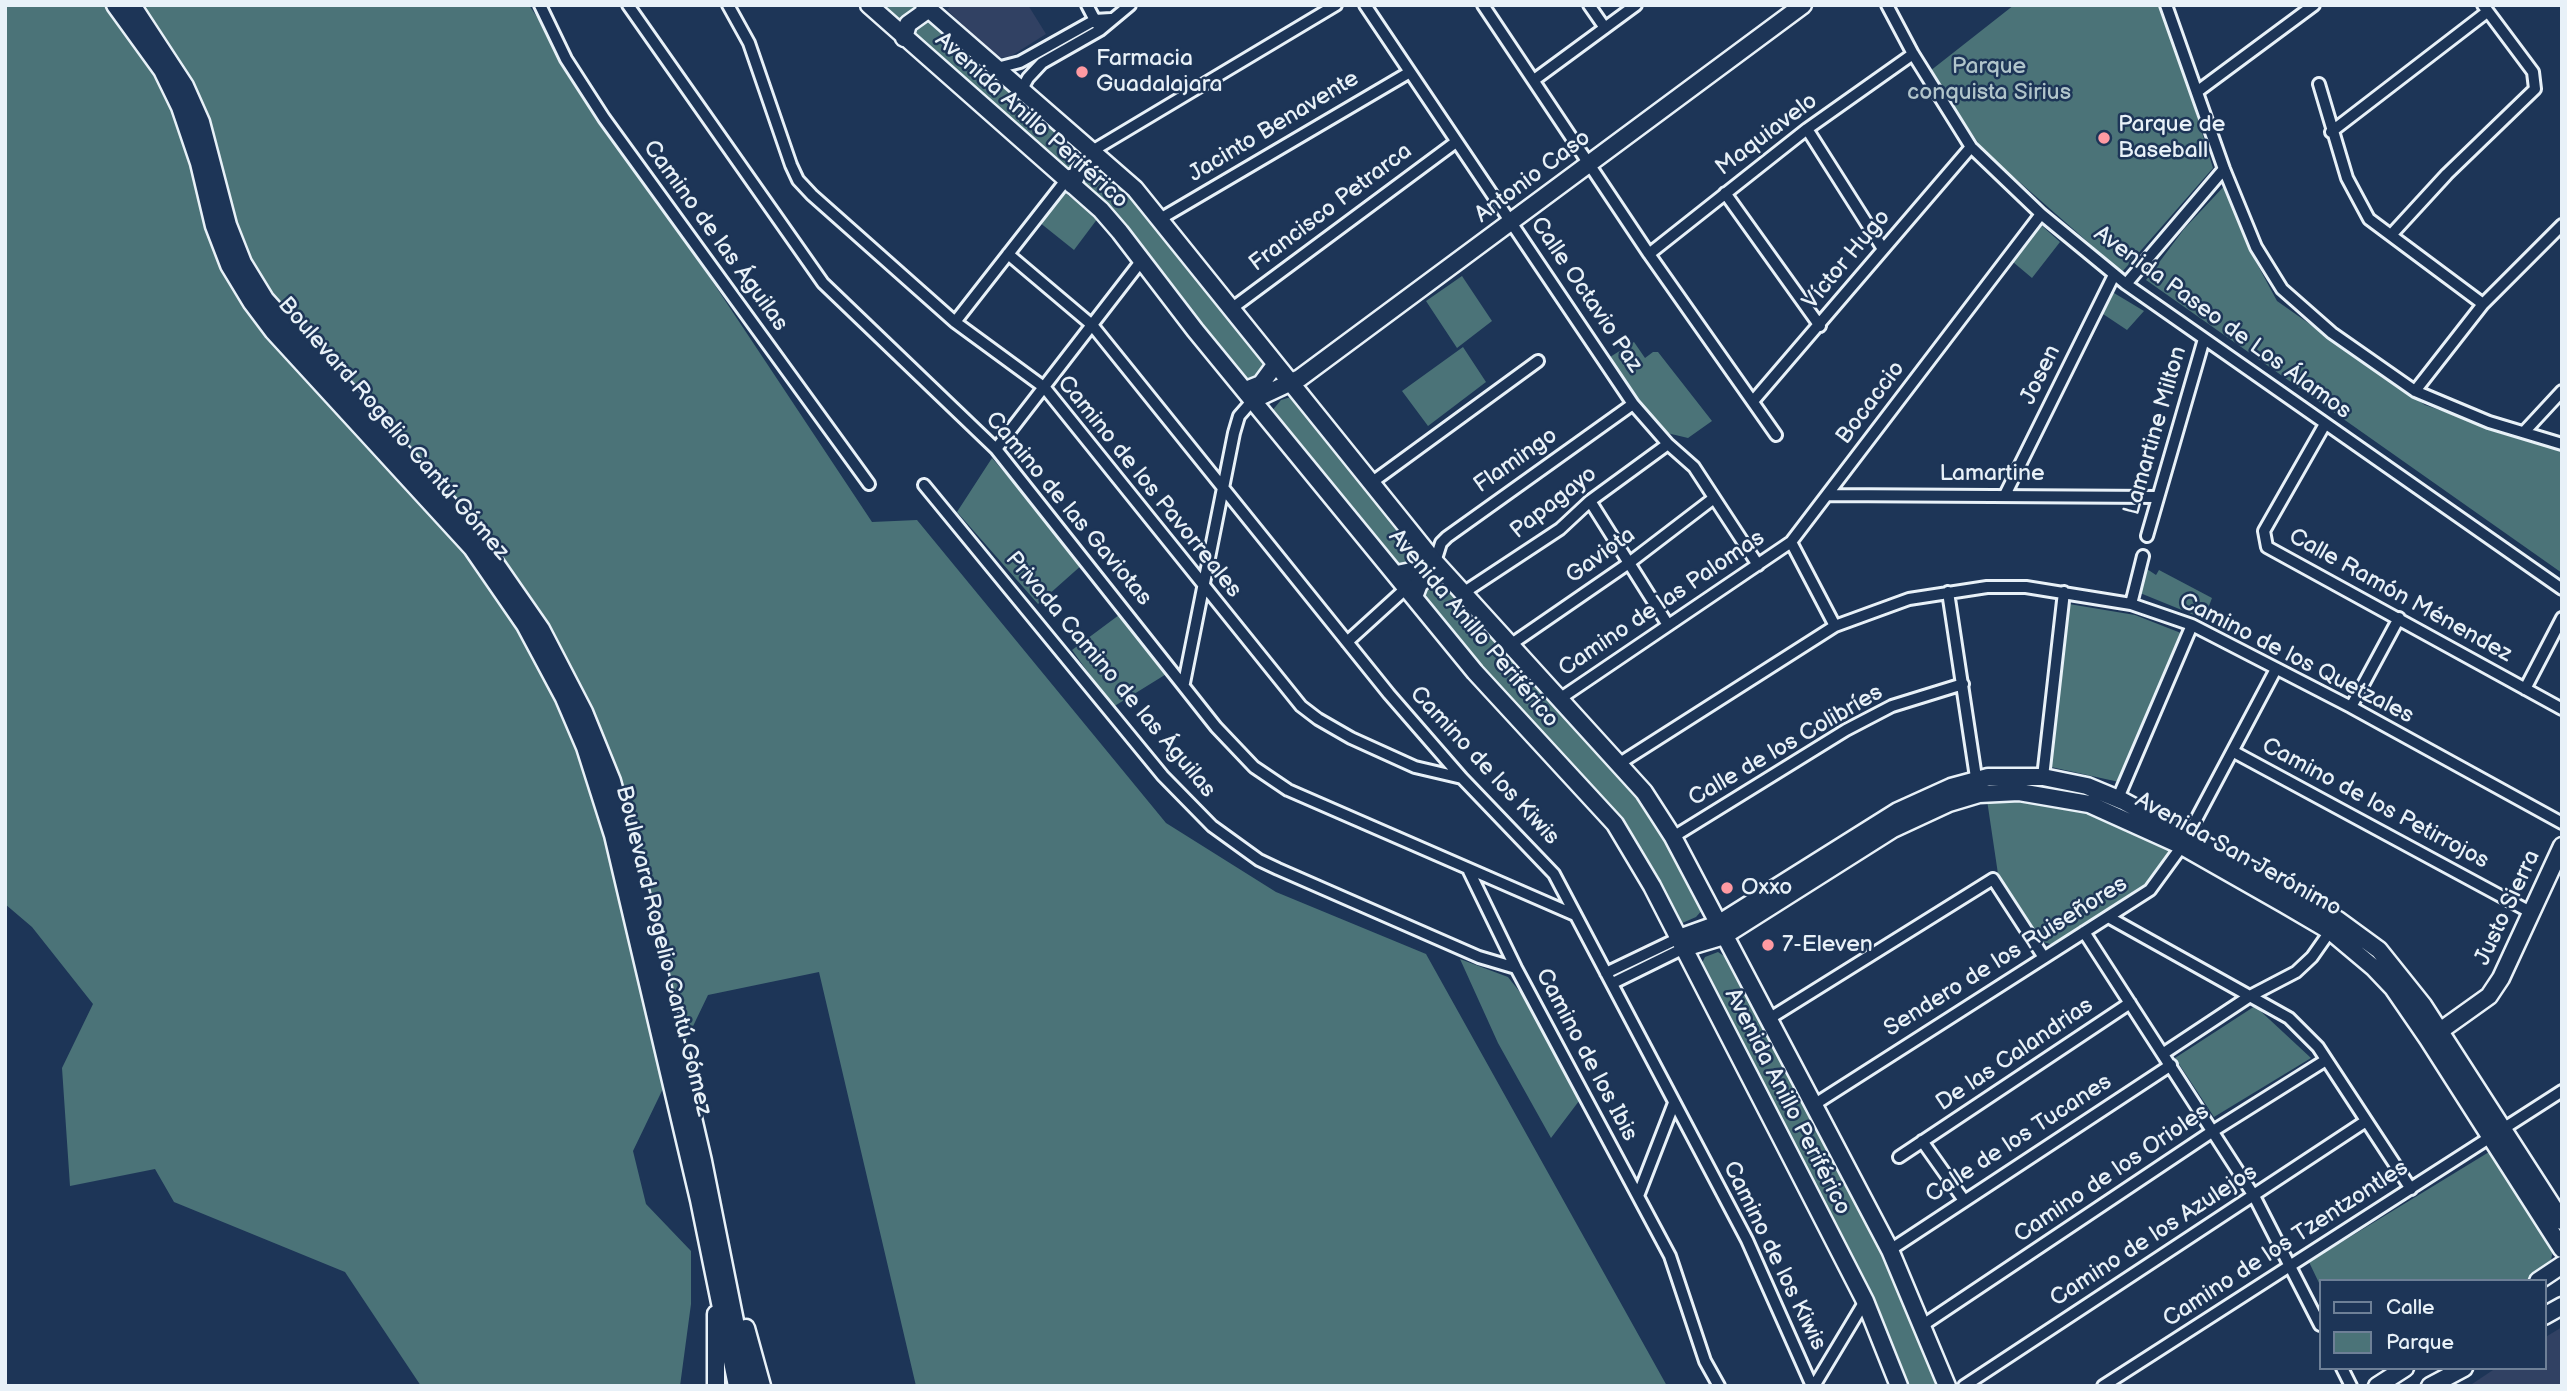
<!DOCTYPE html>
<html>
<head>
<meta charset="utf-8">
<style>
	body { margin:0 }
	#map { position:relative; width:2567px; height:1391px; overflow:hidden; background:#1d3557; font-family:"Balsamiq Sans",sans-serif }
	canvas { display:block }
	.frame { position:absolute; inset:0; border:7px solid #e8f1f8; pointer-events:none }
	.legend { position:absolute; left:2319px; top:1279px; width:228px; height:91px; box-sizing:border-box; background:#1d3557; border:2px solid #6e8097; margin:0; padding:9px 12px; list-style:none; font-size:21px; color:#e8f1f8 }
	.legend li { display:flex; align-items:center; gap:14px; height:35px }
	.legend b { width:35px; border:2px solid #6e8097 }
</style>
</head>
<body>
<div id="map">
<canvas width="2567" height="1391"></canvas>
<div class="frame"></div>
<ul class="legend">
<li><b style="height:9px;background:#1d3557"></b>Calle</li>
<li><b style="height:19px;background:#4b7378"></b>Parque</li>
</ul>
</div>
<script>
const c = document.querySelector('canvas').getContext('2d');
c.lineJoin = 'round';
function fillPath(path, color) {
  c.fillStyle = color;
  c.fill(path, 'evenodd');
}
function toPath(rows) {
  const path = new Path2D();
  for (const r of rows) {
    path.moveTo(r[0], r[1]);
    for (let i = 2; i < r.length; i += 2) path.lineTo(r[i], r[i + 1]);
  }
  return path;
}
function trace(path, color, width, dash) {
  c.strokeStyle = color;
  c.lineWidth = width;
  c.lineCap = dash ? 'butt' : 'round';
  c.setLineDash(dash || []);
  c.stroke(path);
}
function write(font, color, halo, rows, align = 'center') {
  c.font = font + ' "Balsamiq Sans",sans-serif';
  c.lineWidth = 5;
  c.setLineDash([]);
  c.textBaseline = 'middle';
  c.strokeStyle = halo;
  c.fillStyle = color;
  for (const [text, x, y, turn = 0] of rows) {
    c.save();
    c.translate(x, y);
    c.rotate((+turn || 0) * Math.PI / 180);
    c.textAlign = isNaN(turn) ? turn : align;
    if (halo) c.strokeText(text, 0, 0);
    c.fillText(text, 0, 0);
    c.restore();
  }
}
const built = toPath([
	[951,5,1028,5,1046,34,1008,58,997,57,947,10],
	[2562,1327,2562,1386,2469,1386,2496,1368,2544,1368,2544,1338]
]);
const green = toPath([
	[5,5,529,5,872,522,917,520,1166,823,1276,892,1426,954,1667,1386,916,1386,819,972,708,995,633,1151,646,1204,691,1251,691,1304,680,1386,421,1386,345,1272,174,1202,155,1169,70,1186,62,1068,93,1004,32,927,5,904],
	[875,5,918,5,1131,193,1266,364,1266,371,1246,385,1152,268],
	[2014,5,2158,5,2172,36,2213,168,2122,272,1983,150,1930,71],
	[2227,183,2255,260,2277,301,2425,405,2562,452,2562,573,2146,280,2184,229],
	[1064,192,1098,218,1074,250,1039,222],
	[2041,225,2060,242,2032,278,2013,262],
	[1462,276,1492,321,1457,348,1426,301],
	[2109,290,2144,311,2127,330,2100,312],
	[1634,342,1645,358,1653,352,1658,352,1712,421,1688,438,1667,433,1637,398,1610,357],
	[1463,347,1486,382,1428,426,1402,391],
	[1291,397,1421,551,1416,562,1397,568,1271,412,1281,400],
	[992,458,1083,564,1038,604,957,512],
	[2147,569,2156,575,2159,570,2212,598,2204,619,2140,593],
	[1445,582,1641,794,1704,908,1696,917,1680,924,1626,830,1505,699,1422,600,1430,583],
	[2069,604,2135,615,2186,635,2119,782,2051,767],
	[1119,615,1168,673,1113,707,1072,650],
	[1987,800,2039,801,2090,811,2173,852,2156,878,2140,893,2054,945,2043,942,1998,874],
	[1718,952,1730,960,1881,1246,1941,1386,1905,1386,1700,967,1705,957],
	[1460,959,1508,977,1542,1020,1579,1101,1551,1138,1498,1043],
	[2255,1006,2311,1058,2214,1117,2175,1058],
	[2489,1152,2519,1194,2553,1250,2550,1266,2527,1281,2320,1281,2320,1285,2309,1262]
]);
const street = toPath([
	[540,5,566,59,604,118,869,484],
	[628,5,823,283,996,449,1216,727,1254,767,1288,790,1575,915],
	[728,5,749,43,791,165,798,180,812,195,955,322,1045,388,1301,706,1318,719,1351,738,1415,767,1462,778],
	[1087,5,1097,24],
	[1365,5,1633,404,1668,444,1694,467,1758,565],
	[1483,5,1649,254,1776,435],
	[1589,5,1605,28],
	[1887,5,1913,54,1971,147,2041,214,2126,284,2562,589],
	[2166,5,2224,169,2256,247,2282,289,2332,333,2415,391,2489,422,2562,444],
	[997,68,1020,62,1095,20,1111,19],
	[1534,80,1636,5],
	[2319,84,2347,178,2369,219,2483,304],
	[1022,89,1028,78,1042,63,1100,30,1130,5],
	[2198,91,2314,5],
	[1807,129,1883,249],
	[2331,132,2487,12],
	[1087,154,1336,5],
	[1725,193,1820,326],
	[1160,219,1410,72],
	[2391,235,2447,174,2535,89,2533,72,2483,5],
	[1008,254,1092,325,1389,694,1462,778,1554,874,1747,1240,1812,1386],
	[1649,254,1807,129,1913,54],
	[2126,284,2224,169],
	[1231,309,1456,142],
	[955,322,1070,175],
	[2415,391,2483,304,2562,225],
	[1754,400,1971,147],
	[2325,424,2264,531,2267,547,2562,709],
	[2524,432,2562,391],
	[996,449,1142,260],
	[1371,483,1538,361],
	[924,485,1163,776,1212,826,1259,860,1278,869,1479,957,1516,968],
	[1827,495,2157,497],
	[2005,495,2114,275],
	[1590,501,1668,625],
	[2147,536,2204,339],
	[1791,542,1835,626],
	[1948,592,1977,784],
	[1463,593,1560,529,1590,501,1668,444],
	[2131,604,2143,556],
	[1347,642,1435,562,1441,543,1447,537,1633,404],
	[1510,645,1629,563,1714,498],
	[1184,683,1234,433,1239,416,1253,400],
	[2525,689,2562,618],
	[1558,700,1791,542,2041,214],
	[2351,707,2399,618],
	[2234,752,2532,913],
	[1620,763,1835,626,1909,599,1987,587,2026,587,2131,604,2192,625,2351,707,2562,823],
	[2043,777,2064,592],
	[2118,798,2192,625],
	[1673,837,1846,730,1892,706,1963,684],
	[1469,871,1516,968,1670,1256,1705,1361,1719,1386],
	[2110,918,2289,1018,2318,1047,2411,1189],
	[2084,932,2254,1196,2320,1325],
	[1606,973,1679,938],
	[1613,983,1684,948],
	[1767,1020,1993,879,2043,956],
	[2164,1053,2250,996,2296,972,2312,957,2333,927],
	[1812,1106,2150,890,2182,846,2276,669],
	[1922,1141,1963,1199],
	[1899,1157,2130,1003],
	[1638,1196,1674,1103],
	[1890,1250,2171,1065],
	[1923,1325,2213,1131,2326,1060],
	[2342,1368,2351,1386],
	[1814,1386,1865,1301],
	[1964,1386,2366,1121],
	[2103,1386,2562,1091]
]);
const secondary = toPath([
	[115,5,162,70,180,107,199,163,214,226,229,265,252,303,273,331,472,548,525,625,564,698,585,747,613,835,699,1200,737,1386],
	[132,5,185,86,201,122,228,225,243,263,265,299,473,531,541,629,584,712,612,781,631,851,703,1161,748,1386],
	[869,5,1101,210,1120,232,1195,330,1475,672,1615,824,1652,886,1865,1301,1899,1386],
	[924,5,1135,189,1435,562,1644,792,1673,837,1890,1250,1947,1386],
	[904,38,908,24,929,9],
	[1072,185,1083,162,1095,155],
	[1246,390,1261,384,1275,365],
	[1253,400,1300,378,1803,5],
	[1397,574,1416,570,1427,552],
	[1414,597,1419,584,1426,578,1446,574],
	[1679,938,1718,924,1898,811,1951,787,1988,777,2043,777,2087,786,2123,801,2270,880,2338,920,2379,950,2423,1005,2562,1221],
	[1684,948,1724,936,1893,829,1949,803,1979,794,2019,792,2089,804,2182,846,2284,904,2330,931,2374,968,2393,988,2428,1039,2562,1249],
	[2433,1036,2489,996,2501,978,2562,846],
	[2538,1281,2562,1265],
	[716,1314,716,1386],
	[2544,1316,2562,1306],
	[746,1328,762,1386],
	[2377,1386,2405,1368],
	[2430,1386,2464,1368]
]);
const markers = [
	[1082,72,7,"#ff9aa2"],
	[2104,138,7,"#ff9aa2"],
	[1727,888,7,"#ff9aa2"],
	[1768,945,7,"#ff9aa2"]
];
const poiNames = [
	["Farmacia",1096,59],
	["Guadalajara",1096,85],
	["Parque de",2118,125],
	["Baseball",2118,151],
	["Oxxo",1741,888],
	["7-Eleven",1782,945]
];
const parkNames = [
	["Parque",1989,67],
	["conquista Sirius",1989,93]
];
const streetNames = [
	["Avenida Anillo Periférico",1031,121,42],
	["Jacinto Benavente",1274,127,-31],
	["Maquiavelo",1767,135,-37],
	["Antonio Caso",1533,177,-37],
	["Francisco Petrarca",1331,208,-37],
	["Camino de las Águilas",715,236,54],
	["Víctor Hugo",1847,260,-50],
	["Calle Octavio Paz",1586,295,56],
	["Avenida Paseo de Los Álamos",2222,323,36],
	["Josen",2041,375,-64],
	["Bocaccio",1871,403,-53],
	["Boulevard Rogelio Cantú Gómez",393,429,49],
	["Lamartine Milton",2156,431,-74],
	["Flamingo",1516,461,-35],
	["Lamartine",1992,474],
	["Camino de los Pavorreales",1149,487,51],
	["Papagayo",1554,503,-38],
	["Camino de las Gaviotas",1068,509,50],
	["Gaviota",1601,556,-36],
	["Calle Ramón Ménendez",2400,596,29],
	["Camino de las Palomas",1662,604,-34],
	["Avenida Anillo Periférico",1473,629,50],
	["Camino de los Quetzales",2296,659,27],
	["Privada Camino de las Águilas",1110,675,50],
	["Calle de los Colibríes",1786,746,-30],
	["Camino de los Kiwis",1484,766,47],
	["Camino de los Petirrojos",2375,804,28],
	["Avenida San Jerónimo",2238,855,29],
	["Justo Sierra",2508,908,-65],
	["Boulevard Rogelio Cantú Gómez",663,951,76],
	["Sendero de los Ruiseñores",2006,957,-32],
	["Camino de los Ibis",1586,1055,62],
	["De las Calandrias",2015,1055,-34],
	["Avenida Anillo Periférico",1787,1102,63],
	["Calle de los Tucanes",2019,1139,-33],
	["Camino de los Orioles",2112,1174,-34],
	["Camino de los Azulejos",2154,1236,-33],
	["Camino de los Tzentzontles",2286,1244,-33],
	["Camino de los Kiwis",1774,1256,64]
];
fillPath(built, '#314163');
fillPath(green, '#4b7378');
trace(street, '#e8f1f8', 16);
trace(secondary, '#e8f1f8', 21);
trace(street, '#1d3557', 10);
trace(secondary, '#1d3557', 16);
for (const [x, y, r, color] of markers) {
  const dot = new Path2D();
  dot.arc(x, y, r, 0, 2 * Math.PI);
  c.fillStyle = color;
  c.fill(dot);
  trace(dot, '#1d3557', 2.5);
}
write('23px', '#e8f1f8', '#1d3557', poiNames, 'left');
write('23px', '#b1c5cb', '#1d3557', parkNames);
write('23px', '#e8f1f8', '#1d3557', streetNames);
</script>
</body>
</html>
